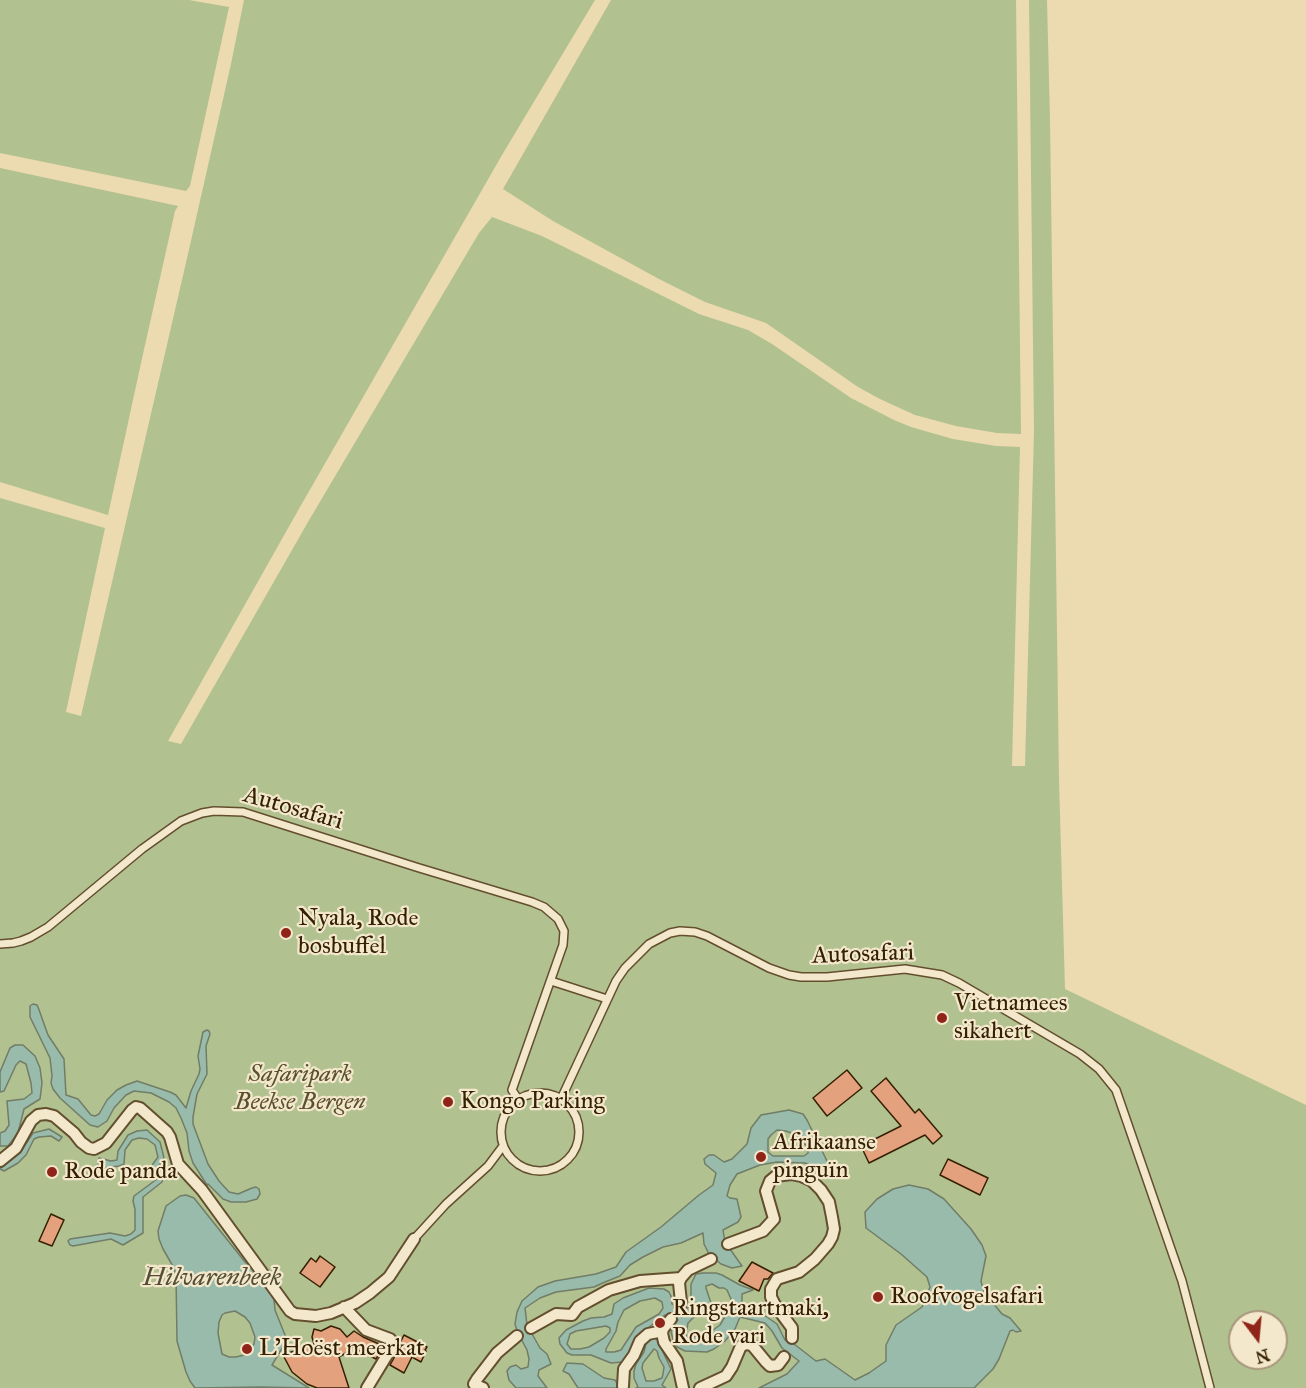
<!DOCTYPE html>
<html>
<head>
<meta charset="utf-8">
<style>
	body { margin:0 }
	#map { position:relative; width:1306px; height:1388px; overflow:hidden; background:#ecdab0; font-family:"IM FELL Great Primer",serif }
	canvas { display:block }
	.north { position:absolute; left:1228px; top:1310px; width:60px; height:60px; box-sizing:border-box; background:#f3e7cc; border:2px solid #a7977b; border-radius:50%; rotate:164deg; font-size:16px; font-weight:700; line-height:24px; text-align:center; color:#352002 }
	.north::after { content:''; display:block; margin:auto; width:21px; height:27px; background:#8f2418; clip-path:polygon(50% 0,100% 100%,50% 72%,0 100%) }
</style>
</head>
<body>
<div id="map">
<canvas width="1306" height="1388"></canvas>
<div class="north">N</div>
</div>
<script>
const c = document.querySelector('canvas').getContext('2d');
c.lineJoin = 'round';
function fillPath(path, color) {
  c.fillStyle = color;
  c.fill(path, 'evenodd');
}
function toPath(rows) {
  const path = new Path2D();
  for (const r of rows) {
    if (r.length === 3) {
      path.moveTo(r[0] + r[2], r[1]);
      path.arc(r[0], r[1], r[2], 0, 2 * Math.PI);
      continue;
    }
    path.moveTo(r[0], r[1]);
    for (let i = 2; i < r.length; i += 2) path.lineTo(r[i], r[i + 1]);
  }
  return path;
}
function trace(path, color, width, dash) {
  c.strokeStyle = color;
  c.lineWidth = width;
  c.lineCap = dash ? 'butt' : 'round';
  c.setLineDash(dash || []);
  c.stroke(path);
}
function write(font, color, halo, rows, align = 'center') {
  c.font = font + ' "IM FELL Great Primer",serif';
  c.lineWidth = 4.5;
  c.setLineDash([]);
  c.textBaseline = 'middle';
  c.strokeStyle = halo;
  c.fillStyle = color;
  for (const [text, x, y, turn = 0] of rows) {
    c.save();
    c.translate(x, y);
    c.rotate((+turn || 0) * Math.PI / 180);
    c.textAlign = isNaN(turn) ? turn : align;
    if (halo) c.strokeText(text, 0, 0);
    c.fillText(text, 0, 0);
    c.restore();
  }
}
const green = toPath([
	[0,0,189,0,229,7,190,186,186,191,0,153],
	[244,0,595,0,502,155,300,507,168,741,181,744,308,522,479,233,492,217,542,236,699,314,748,330,772,344,851,398,894,420,911,427,953,439,996,446,1020,447,1012,766,1025,766,1034,431,1029,0,1047,0,1050,121,1059,780,1065,989,1306,1105,1306,1388,0,1388,0,498,105,528,66,712,81,716,188,254,231,64],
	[1240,1322,1276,1322,1276,1358,1240,1358],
	[611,0,1016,0,1021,434,997,433,956,426,915,415,880,399,858,387,766,323,705,302,659,279,553,221,503,189],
	[0,168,178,206,175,211,141,363,108,515,0,482]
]);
const water = toPath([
	[33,1004,37,1005,38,1007,48,1035,64,1059,66,1095,78,1099,91,1115,95,1116,99,1114,107,1100,117,1090,126,1085,137,1081,170,1092,176,1095,186,1108,191,1091,199,1074,200,1069,198,1056,203,1032,207,1030,209,1031,210,1034,206,1046,207,1074,197,1094,193,1117,193,1124,208,1164,219,1181,229,1192,238,1194,252,1188,256,1187,259,1189,260,1194,257,1199,246,1202,231,1202,223,1199,208,1184,207,1185,193,1163,189,1151,187,1133,181,1118,176,1108,169,1102,151,1093,134,1091,126,1095,114,1108,107,1121,98,1127,90,1125,60,1098,53,1089,51,1083,52,1076,50,1058,30,1017,30,1006,33,1004],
	[15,1045,23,1045,35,1056,40,1068,42,1083,40,1099,24,1109,18,1133,8,1146,0,1146,0,1133,5,1131,9,1125,7,1101,24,1099,32,1093,31,1083,26,1064,20,1061,16,1065,4,1091,0,1092,0,1072,10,1048,15,1045],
	[789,1110,803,1114,807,1120,828,1163,827,1167,821,1170,805,1163,777,1162,760,1165,737,1174,730,1185,727,1196,730,1198,737,1199,741,1217,738,1222,723,1230,725,1242,742,1266,732,1268,721,1264,709,1254,704,1244,703,1233,681,1243,663,1247,643,1257,630,1265,620,1276,605,1282,594,1287,556,1292,540,1298,525,1308,527,1325,540,1348,547,1354,551,1364,539,1370,538,1376,547,1388,516,1388,509,1380,507,1371,510,1367,516,1365,521,1369,528,1367,529,1359,527,1350,517,1331,515,1324,517,1312,522,1301,538,1287,555,1281,596,1274,616,1267,626,1252,661,1227,699,1195,713,1185,716,1173,705,1164,704,1159,709,1155,714,1155,724,1162,732,1159,747,1144,751,1128,761,1115,789,1110],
	[777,1130,786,1131,791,1133,798,1141,808,1146,808,1153,804,1156,773,1156,768,1152,768,1139,771,1135,777,1130],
	[49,1129,62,1137,59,1141,51,1136,39,1137,34,1139,26,1155,18,1163,4,1171,0,1169,20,1153,33,1133,49,1129],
	[147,1130,160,1142,164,1158,159,1166,164,1169,162,1182,143,1197,143,1233,123,1245,111,1239,73,1246,70,1245,68,1241,70,1239,110,1233,125,1236,131,1234,135,1230,135,1209,133,1201,134,1196,157,1179,158,1172,150,1168,158,1157,155,1145,147,1139,139,1138,132,1140,125,1150,124,1164,119,1166,104,1168,100,1167,98,1167,99,1158,111,1161,117,1160,118,1151,128,1135,137,1131,147,1130],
	[909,1185,928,1189,944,1199,971,1229,982,1245,986,1256,981,1281,984,1292,1002,1314,1010,1318,1021,1331,1016,1332,1013,1330,1010,1331,999,1359,993,1369,974,1388,759,1388,787,1374,799,1361,782,1348,772,1331,765,1323,740,1317,735,1329,725,1341,714,1349,707,1352,685,1351,677,1347,674,1343,671,1332,672,1327,678,1320,665,1315,636,1337,630,1352,622,1362,611,1363,591,1355,572,1355,567,1353,560,1344,559,1338,566,1330,583,1321,591,1318,604,1317,612,1314,614,1304,623,1298,649,1288,664,1289,669,1292,671,1296,672,1304,685,1310,690,1306,691,1299,691,1284,696,1274,703,1273,716,1273,722,1275,740,1285,753,1290,742,1294,742,1309,761,1313,777,1324,785,1340,794,1344,816,1361,825,1359,855,1380,869,1373,886,1361,886,1345,896,1325,922,1307,930,1287,927,1277,901,1254,866,1228,865,1212,877,1199,893,1189,909,1185],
	[712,1284,719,1288,724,1288,727,1290,731,1299,727,1313,720,1325,713,1330,705,1334,688,1338,686,1335,688,1323,695,1316,705,1313,709,1309,711,1303,706,1288,706,1286,712,1284],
	[655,1298,662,1302,663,1308,659,1314,636,1327,621,1350,614,1352,606,1352,606,1349,616,1331,618,1322,624,1310,640,1301,655,1298],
	[606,1326,610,1328,610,1332,604,1338,589,1347,580,1349,571,1349,567,1344,570,1334,576,1331,606,1326],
	[186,1195,194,1198,245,1262,258,1273,274,1299,275,1310,287,1340,272,1365,309,1388,260,1387,195,1388,190,1381,186,1372,177,1341,176,1276,174,1268,163,1249,159,1239,158,1231,166,1206,180,1196,186,1195],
	[235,1311,245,1317,250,1323,255,1337,254,1344,244,1355,236,1357,229,1357,222,1354,218,1333,219,1322,222,1315,225,1313,235,1311],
	[653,1338,658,1339,661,1344,663,1352,671,1369,662,1385,666,1388,636,1388,638,1387,634,1378,634,1371,636,1364,644,1352,647,1340,653,1338],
	[654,1349,657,1351,659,1358,664,1367,663,1374,662,1378,654,1381,646,1381,642,1368,643,1363,654,1349],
	[567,1363,583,1364,604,1378,615,1380,619,1387,622,1388,578,1388,569,1374,563,1371,567,1363]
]);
const building = toPath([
	[847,1070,862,1088,827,1116,813,1098,847,1070],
	[886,1078,915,1113,919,1109,942,1136,933,1144,925,1135,869,1163,861,1146,901,1126,871,1091,886,1078],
	[948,1159,988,1178,980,1195,940,1175,948,1159],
	[51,1214,64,1220,52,1246,39,1241,51,1214],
	[320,1256,335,1267,320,1287,300,1273,311,1258,316,1262,320,1256],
	[752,1262,773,1273,768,1279,764,1279,759,1291,739,1281,752,1262],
	[331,1326,340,1329,347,1337,354,1331,363,1337,384,1346,376,1359,350,1346,346,1353,339,1357,349,1388,317,1388,307,1384,292,1372,283,1355,314,1344,312,1337,314,1329,321,1331,331,1326],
	[404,1335,427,1347,425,1350,426,1351,421,1362,412,1357,404,1373,390,1365,398,1351,399,1345,404,1335]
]);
const service = toPath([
	[0,944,13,943,21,941,31,937,48,927,142,849,181,821,202,813,214,811,243,812,416,867,532,902,544,907,558,919,564,931,563,945,512,1090,518,1099],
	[551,981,607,999],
	[540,1132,39],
	[561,1099,616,981,625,968,649,944,670,933,680,931,695,932,707,936,769,968,789,975,801,977,827,977,905,969,942,975,959,983,1080,1054,1099,1069,1116,1090,1182,1281,1210,1388],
	[414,1239,446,1204,488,1166,503,1146]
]);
const pedestrian = toPath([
	[0,1161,16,1148,31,1121,38,1115,46,1114,54,1116,74,1133,81,1142,89,1148,94,1149,106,1143,132,1110,136,1107,140,1108,167,1132,170,1137,178,1164,202,1190,290,1311,295,1314,316,1316,331,1313,355,1303,370,1293,389,1277,414,1239],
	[728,1244,763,1231,774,1219,766,1191,770,1181,776,1176,791,1174,801,1176,812,1181,821,1190,829,1202,832,1217,834,1229,832,1237,828,1244,815,1259,799,1272,777,1279,771,1289,771,1297,775,1305,792,1328,792,1338],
	[680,1306,681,1302,679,1283,681,1278,688,1270,711,1259],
	[344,1307,366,1330,390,1339,392,1342,392,1347,367,1388],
	[671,1319,663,1329,662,1333,664,1342,677,1361,683,1388],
	[531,1328,556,1314,572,1315,578,1307,609,1290,640,1281,681,1278],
	[623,1386,624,1369,634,1355,640,1341,648,1334,658,1332,662,1333],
	[483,1388,474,1384,477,1379,497,1353,517,1336],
	[700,1388,726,1376,732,1367,741,1346,746,1344,752,1345,766,1362,770,1366,778,1365,784,1357]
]);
const markers = [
	[286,933,6,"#8f2418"],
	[942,1018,6,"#8f2418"],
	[448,1102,6,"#8f2418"],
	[761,1157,6,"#8f2418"],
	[52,1172,6,"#8f2418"],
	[878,1297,6,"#8f2418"],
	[660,1323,6,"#8f2418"],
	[247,1349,6,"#8f2418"]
];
const streetNames = [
	["Autosafari",293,809,16],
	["Autosafari",863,955,-2]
];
const poiNames = [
	["Nyala, Rode",298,919],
	["bosbuffel",298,947],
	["Vietnamees",954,1004],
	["sikahert",954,1032],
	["Kongo Parking",460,1102],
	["Afrikaanse",773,1143],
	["pinguïn",773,1171],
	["Rode panda",64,1172],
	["Roofvogelsafari",890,1297],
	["Ringstaartmaki,",672,1309],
	["Rode vari",672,1337],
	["L'Hoëst meerkat",259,1349]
];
const parkNames = [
	["Safaripark",300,1075],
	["Beekse Bergen",300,1103]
];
const waterNames = [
	["Hilvarenbeek",212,1279]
];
fillPath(green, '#b2c190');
fillPath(water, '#99bbab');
trace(water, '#717d67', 1.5);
fillPath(building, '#e4a17d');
trace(building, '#352002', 1.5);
trace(service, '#634e2e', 10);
trace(pedestrian, '#634e2e', 14);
trace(service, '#f3e7cc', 7);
trace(pedestrian, '#f3e7cc', 10);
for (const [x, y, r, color] of markers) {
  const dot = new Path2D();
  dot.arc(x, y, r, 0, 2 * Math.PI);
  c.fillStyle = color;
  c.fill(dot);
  trace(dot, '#f3e7cc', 2);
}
write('24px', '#352002', '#f3e7cc', streetNames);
write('24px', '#352002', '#f3e7cc', poiNames, 'left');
write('italic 24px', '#5a502d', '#f3e7cc', parkNames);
write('italic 26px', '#534e35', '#f3e7cc', waterNames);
</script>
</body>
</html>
